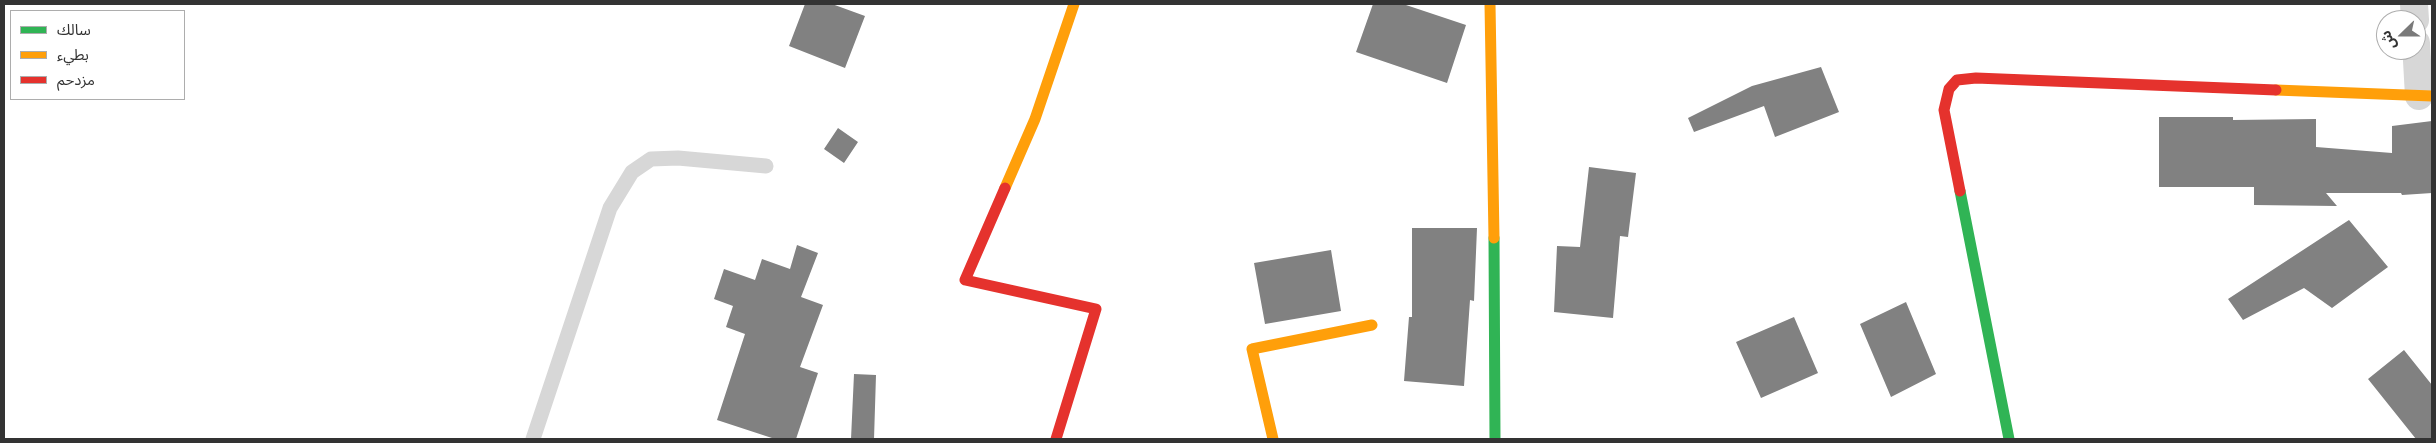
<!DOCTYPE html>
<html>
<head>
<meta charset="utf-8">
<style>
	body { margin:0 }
	#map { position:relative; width:2436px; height:443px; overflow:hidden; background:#fff; font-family:Montserrat,"Noto Sans Arabic",sans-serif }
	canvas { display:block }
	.frame { position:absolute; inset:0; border:5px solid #333; pointer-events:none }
	.legend { position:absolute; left:10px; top:10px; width:175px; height:90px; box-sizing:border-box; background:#fff; border:1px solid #adadad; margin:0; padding:6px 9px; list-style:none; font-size:15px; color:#333 }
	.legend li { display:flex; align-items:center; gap:10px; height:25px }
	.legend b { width:25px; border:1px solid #adadad }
	.north { position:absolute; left:2376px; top:10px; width:50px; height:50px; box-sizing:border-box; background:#fff; border:1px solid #adadad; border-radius:50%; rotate:248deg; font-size:14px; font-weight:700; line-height:20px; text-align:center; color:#333 }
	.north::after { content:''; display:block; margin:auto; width:18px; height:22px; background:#7a7a7a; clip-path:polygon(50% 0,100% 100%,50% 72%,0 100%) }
</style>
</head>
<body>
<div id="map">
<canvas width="2436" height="443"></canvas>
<div class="frame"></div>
<ul class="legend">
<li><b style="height:6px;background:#30b455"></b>سالك</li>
<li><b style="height:6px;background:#ff9f0a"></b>بطيء</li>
<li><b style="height:6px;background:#e5322d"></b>مزدحم</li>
</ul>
<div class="north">ش</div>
</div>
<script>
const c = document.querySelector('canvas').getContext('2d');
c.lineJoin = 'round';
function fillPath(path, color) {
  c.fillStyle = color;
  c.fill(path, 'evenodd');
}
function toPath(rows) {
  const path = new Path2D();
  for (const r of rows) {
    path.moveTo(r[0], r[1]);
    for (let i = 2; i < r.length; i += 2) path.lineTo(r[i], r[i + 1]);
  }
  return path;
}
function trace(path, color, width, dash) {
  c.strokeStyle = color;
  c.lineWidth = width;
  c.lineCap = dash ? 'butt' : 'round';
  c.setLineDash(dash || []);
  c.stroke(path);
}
const building = toPath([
	[805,4,832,4,865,16,845,68,789,46],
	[1373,4,1403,4,1466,25,1447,83,1356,52],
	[1821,67,1839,112,1775,137,1764,106,1694,132,1688,118,1752,86],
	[2159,117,2233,117,2233,120,2316,119,2316,147,2392,153,2392,126,2432,121,2432,193,2402,195,2401,193,2326,193,2337,206,2254,205,2254,187,2159,187],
	[838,128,858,142,844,163,824,149],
	[1589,167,1636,173,1628,237,1620,236,1613,318,1554,312,1557,246,1580,247],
	[2349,220,2388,267,2332,308,2304,288,2243,320,2228,299],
	[1412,228,1477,228,1474,301,1470,300,1464,386,1404,381,1409,317,1412,317],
	[797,245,818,253,801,297,823,305,800,367,818,373,796,439,775,439,717,420,745,334,726,327,733,306,714,299,724,269,755,280,762,259,790,269],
	[1331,250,1341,311,1265,324,1254,263],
	[1906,302,1936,374,1891,397,1860,324],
	[1794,317,1818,373,1761,398,1736,342],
	[2404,350,2432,385,2432,439,2416,439,2368,379],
	[854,374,876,375,874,439,851,439]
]);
const lane = toPath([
	[533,439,610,208,632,172,651,159,678,158,766,166]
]);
const street = toPath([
	[2414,4,2415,20],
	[2416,43,2419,96]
]);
const fast = toPath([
	[1960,191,2009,439],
	[1494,238,1495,439]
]);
const slow = toPath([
	[1490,4,1494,238],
	[2276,90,2432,96],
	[1005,188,1035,119,1074,4],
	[1273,439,1252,349,1372,325]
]);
const jam = toPath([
	[1005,188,965,280,1096,309,1056,439],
	[1960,191,1944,110,1949,89,1957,80,1976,78,2276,90]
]);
fillPath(building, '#818181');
trace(lane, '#d7d7d7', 15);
trace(street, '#d7d7d7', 28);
trace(fast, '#30b455', 11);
trace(slow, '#ff9f0a', 11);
trace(jam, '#e5322d', 11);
</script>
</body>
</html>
